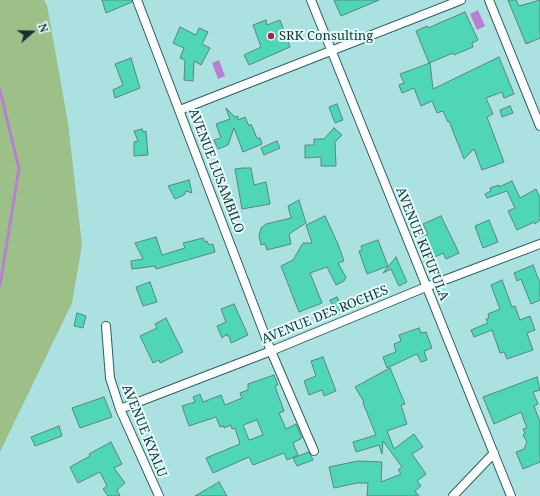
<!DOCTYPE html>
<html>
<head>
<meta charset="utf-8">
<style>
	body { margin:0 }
	#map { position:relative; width:540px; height:496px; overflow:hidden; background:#abe2e1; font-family:"Noto Serif",serif }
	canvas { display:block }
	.north { position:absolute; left:12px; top:12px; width:40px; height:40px; -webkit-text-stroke:3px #e2fdfd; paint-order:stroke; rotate:70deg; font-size:11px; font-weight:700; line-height:16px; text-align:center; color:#192f2f }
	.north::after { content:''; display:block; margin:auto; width:14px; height:18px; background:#192f2f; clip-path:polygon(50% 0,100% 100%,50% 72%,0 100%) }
</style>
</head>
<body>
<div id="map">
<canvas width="540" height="496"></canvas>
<div class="north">N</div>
</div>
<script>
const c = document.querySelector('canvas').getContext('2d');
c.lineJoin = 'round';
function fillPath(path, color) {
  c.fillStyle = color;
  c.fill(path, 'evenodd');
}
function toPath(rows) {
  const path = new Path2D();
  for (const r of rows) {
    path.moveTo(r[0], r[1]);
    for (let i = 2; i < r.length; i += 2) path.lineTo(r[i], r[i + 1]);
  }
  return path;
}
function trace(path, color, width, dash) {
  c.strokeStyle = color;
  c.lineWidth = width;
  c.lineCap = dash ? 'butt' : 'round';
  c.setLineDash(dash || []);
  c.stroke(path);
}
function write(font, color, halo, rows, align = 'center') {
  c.font = font + ' "Noto Serif",serif';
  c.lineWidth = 4;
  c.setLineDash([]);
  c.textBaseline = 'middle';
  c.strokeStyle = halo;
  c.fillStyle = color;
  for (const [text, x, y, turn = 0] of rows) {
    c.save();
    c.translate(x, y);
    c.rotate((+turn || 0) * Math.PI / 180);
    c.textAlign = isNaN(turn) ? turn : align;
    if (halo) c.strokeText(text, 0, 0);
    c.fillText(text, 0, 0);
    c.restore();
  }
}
const green = toPath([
	[0,0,44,0,47,5,68,123,82,245,72,303,0,452]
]);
const water = toPath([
	[478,10,485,26,477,30,470,14],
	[219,60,225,76,218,79,212,63]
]);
const stream = toPath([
	[0,90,19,169,0,285]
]);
const building = toPath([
	[102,0,132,0,132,2,106,13,102,0],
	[334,0,379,0,341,16,334,0],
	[508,0,516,0,519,6,540,0,540,38,526,44,508,0],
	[465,12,478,40,472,43,473,47,454,55,453,53,429,63,416,31,427,26,428,28,465,12],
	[266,20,267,25,280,20,290,47,249,65,244,55,261,47,253,25,266,20],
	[180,27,196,35,199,28,208,32,202,44,210,48,201,65,194,61,193,81,184,80,185,60,180,58,184,48,173,43,180,27],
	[499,57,514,94,504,98,502,92,486,98,493,114,487,117,504,162,482,170,474,149,464,159,449,121,448,122,443,111,437,113,432,101,421,106,414,88,402,93,399,85,404,83,400,74,430,63,433,89,499,57],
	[131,58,140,88,115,98,113,90,123,85,115,64,131,58],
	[337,104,343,120,335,123,329,107,337,104],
	[510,106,513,113,502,117,500,110,510,106],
	[226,108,235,117,238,116,238,120,245,117,249,126,251,124,257,138,260,138,262,144,243,152,234,128,228,145,218,149,214,140,221,138,216,124,230,119,226,108],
	[334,128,342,135,335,142,336,166,321,166,321,157,305,158,305,145,314,145,314,139,324,139,334,128],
	[142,129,143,132,146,131,148,155,134,156,134,142,138,141,134,131,142,129],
	[277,141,280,148,264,155,261,148,277,141],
	[243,168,251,168,254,185,266,182,270,204,242,209,235,169,243,168],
	[189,180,192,193,186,191,184,195,175,199,168,186,189,180],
	[512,181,520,198,536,189,540,198,540,220,535,224,534,222,517,230,508,211,515,208,507,191,487,198,485,194,491,191,490,188,499,185,499,187,512,181],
	[299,200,306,223,289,234,291,244,267,250,265,244,261,245,259,236,261,228,266,224,291,218,288,206,299,200],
	[325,216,338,244,344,261,338,263,346,277,344,281,336,285,327,267,310,273,322,303,299,312,281,266,293,260,303,243,312,243,306,225,325,216],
	[441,216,459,253,446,259,443,253,433,258,423,237,428,234,423,224,441,216],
	[489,220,498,242,483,248,475,226,489,220],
	[156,237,162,255,185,248,183,243,203,238,205,242,207,241,209,245,213,244,215,252,156,269,155,266,132,269,131,261,143,259,135,243,156,237],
	[378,240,388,266,367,274,359,251,362,250,361,246,378,240],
	[396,257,407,282,399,286,391,269,383,273,396,257],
	[533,265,540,283,540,300,531,304,521,279,517,281,514,273,533,265],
	[502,280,512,307,515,306,520,320,530,316,535,330,527,333,533,350,507,359,504,352,500,353,492,330,474,337,471,330,488,323,486,319,489,318,488,314,500,309,491,285,502,280],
	[150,282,157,302,143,306,136,287,150,282],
	[375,289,378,299,363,304,359,302,359,295,375,289],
	[337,297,343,310,335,311,330,300,337,297],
	[234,304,248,335,231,343,229,336,227,336,227,334,222,338,217,326,226,322,221,309,234,304],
	[77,313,86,316,83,328,74,326,77,313],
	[166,318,183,352,160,363,159,360,153,363,140,336,157,328,155,324,166,318],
	[419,328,421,333,426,332,432,348,424,351,427,360,421,362,417,354,387,368,383,357,396,352,394,344,401,341,399,335,419,328],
	[323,357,336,391,324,396,322,390,309,395,304,381,316,376,311,361,323,357],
	[390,368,405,404,401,405,407,424,387,431,394,449,414,434,423,447,412,454,426,474,417,481,421,486,415,491,419,496,367,496,368,483,357,483,334,488,329,467,358,461,382,462,381,482,401,474,398,470,402,467,383,441,382,454,379,445,356,452,353,442,376,435,363,403,364,402,355,387,390,368],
	[274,375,278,385,275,386,284,411,279,413,286,429,296,424,302,438,293,443,298,455,287,460,284,453,253,465,249,457,213,473,206,458,240,444,235,428,232,429,231,425,224,428,224,426,220,427,216,417,189,426,182,406,195,402,193,397,200,394,203,402,221,395,225,405,242,398,240,393,248,390,248,384,274,375],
	[257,420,263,435,249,440,243,425,257,420],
	[537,377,540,390,533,392,538,404,534,406,540,422,540,462,523,469,516,452,524,449,527,442,523,435,525,433,523,429,527,428,521,412,494,424,483,397,537,377],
	[104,397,112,417,80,428,72,408,104,397],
	[59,426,62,436,35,446,31,437,59,426],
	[111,442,122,464,114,468,125,483,117,490,120,496,108,496,103,489,107,486,100,472,78,483,70,467,90,456,89,454,111,442],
	[309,452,313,460,297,466,293,458,309,452],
	[219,482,227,496,195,496,219,482]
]);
const minor = toPath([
	[137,0,271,351,314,451],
	[311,0,511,496],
	[489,0,540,126],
	[180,110,461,0],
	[106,326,110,378,120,409,159,496],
	[120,409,271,351,426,287,540,244],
	[453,496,494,453]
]);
const markers = [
	[271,36,4,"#b32142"]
];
const poiNames = [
	["SRK Consulting",279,36]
];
const streetNames = [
	["AVENUE LUSAMBILO",216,171,69],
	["AVENUE KIFUFULA",422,244,68],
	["AVENUE DES ROCHES",325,315,-22],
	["AVENUE KYALU",144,431,68]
];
fillPath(green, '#9cc088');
fillPath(water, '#b781cf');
trace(stream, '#b781cf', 3);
fillPath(building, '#4ed6b7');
trace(building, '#57877a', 1);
trace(minor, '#2c6060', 10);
trace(minor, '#fff', 8);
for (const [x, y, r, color] of markers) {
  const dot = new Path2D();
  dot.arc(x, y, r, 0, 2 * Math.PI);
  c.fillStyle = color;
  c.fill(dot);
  trace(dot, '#e2fdfd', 1.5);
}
write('13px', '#192f2f', '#e2fdfd', poiNames, 'left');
write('13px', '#192f2f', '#e2fdfd', streetNames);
</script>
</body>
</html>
